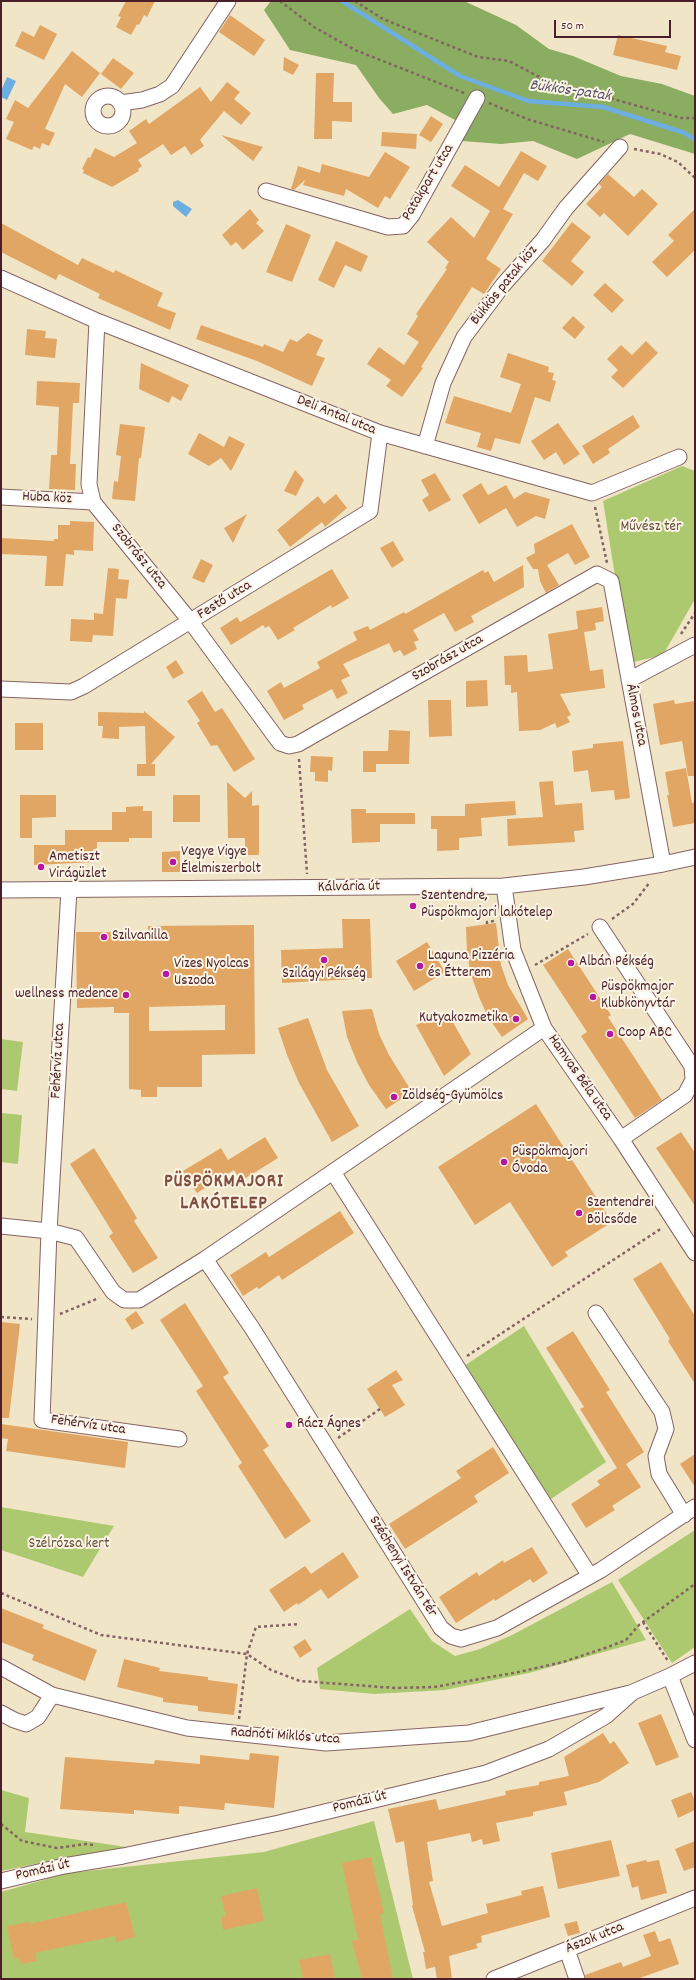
<!DOCTYPE html>
<html>
<head>
<meta charset="utf-8">
<style>
	body { margin:0 }
	#map { position:relative; width:696px; height:1980px; overflow:hidden; background:#f1e5c8; font-family:Dekko,sans-serif }
	canvas { display:block }
	.frame { position:absolute; inset:0; border:2px solid #4a1f2b; pointer-events:none }
	.scale { position:absolute; left:554px; top:20px; width:117px; height:18px; box-sizing:border-box; border:2px solid #4a1f2b; border-top:0; padding-left:5px; font-size:12px; line-height:14px; white-space:nowrap; color:#4a1f2b; -webkit-text-stroke:3px #fcf5e5; paint-order:stroke }
</style>
</head>
<body>
<div id="map">
<canvas width="696" height="1980"></canvas>
<div class="frame"></div>
<div class="scale">50 m</div>
</div>
<script>
const c = document.querySelector('canvas').getContext('2d');
c.lineJoin = 'round';
function fillPath(path, color) {
  c.fillStyle = color;
  c.fill(path, 'evenodd');
}
function toPath(rows) {
  const path = new Path2D();
  for (const r of rows) {
    if (r.length === 3) {
      path.moveTo(r[0] + r[2], r[1]);
      path.arc(r[0], r[1], r[2], 0, 2 * Math.PI);
      continue;
    }
    path.moveTo(r[0], r[1]);
    for (let i = 2; i < r.length; i += 2) path.lineTo(r[i], r[i + 1]);
  }
  return path;
}
function trace(path, color, width, dash) {
  c.strokeStyle = color;
  c.lineWidth = width;
  c.lineCap = dash ? 'butt' : 'round';
  c.setLineDash(dash || []);
  c.stroke(path);
}
function write(font, color, halo, rows, align = 'center') {
  c.font = font + ' Dekko,sans-serif';
  c.lineWidth = 4;
  c.setLineDash([]);
  c.textBaseline = 'middle';
  c.strokeStyle = halo;
  c.fillStyle = color;
  for (const [text, x, y, turn = 0] of rows) {
    c.save();
    c.translate(x, y);
    c.rotate((+turn || 0) * Math.PI / 180);
    c.textAlign = isNaN(turn) ? turn : align;
    if (halo) c.strokeText(text, 0, 0);
    c.fillText(text, 0, 0);
    c.restore();
  }
}
const green = toPath([
	[682,466,695,471,695,599,663,655,629,663,603,501],
	[1,1039,23,1042,17,1091,1,1089],
	[1,1113,22,1115,18,1164,1,1162],
	[524,1326,606,1462,548,1501,464,1366],
	[1,1507,114,1526,83,1577,1,1550],
	[695,1530,695,1647,672,1663,618,1580],
	[612,1582,646,1640,529,1673,445,1690,374,1694,320,1689,317,1668,410,1609,432,1641,455,1656,480,1649,512,1635],
	[1,1790,29,1798,25,1832,140,1849,35,1864,1,1871],
	[374,1821,413,1979,1,1979,1,1892,68,1873,264,1852]
]);
const forest = toPath([
	[271,1,464,1,516,25,549,49,573,56,621,76,662,84,695,96,695,154,630,134,577,159,533,141,501,144,462,141,455,120,427,105,393,114,379,98,356,65,290,50,264,10]
]);
const water = toPath([
	[7,77,16,81,7,100,1,97,1,91],
	[178,200,192,209,186,217,173,206,173,202]
]);
const stream = toPath([
	[342,1,460,76,528,101,603,107,685,133,695,140]
]);
const building = toPath([
	[126,1,155,1,147,17,144,15,139,25,137,24,131,35,116,27,121,17,118,16],
	[230,15,265,40,254,56,219,32],
	[40,25,57,34,44,60,15,46,22,31,34,37],
	[618,35,667,46,665,52,681,56,677,70,613,55],
	[72,51,100,73,82,97,65,84,45,129,55,133,49,146,42,143,40,149,34,146,32,150,6,139,14,122,6,119,15,100,28,108],
	[284,57,299,65,293,75,283,70],
	[113,58,134,73,121,89,101,74],
	[316,73,334,73,333,102,352,102,352,122,332,121,332,139,314,139],
	[227,82,240,92,234,99,251,113,241,125,224,111,200,140,204,146,191,155,185,146,171,155,163,144,138,160,142,166,138,169,139,171,112,187,83,173,84,170,82,169,88,157,90,158,95,148,114,157,137,143,129,131,146,119,149,124,200,87,211,102],
	[431,116,443,124,431,142,419,135],
	[382,132,417,134,416,149,381,146],
	[221,135,263,147,253,161],
	[521,151,547,166,538,181,524,173,503,209,513,214,486,259,501,269,484,294,472,287,421,367,423,368,402,397,386,386,391,380,367,364,379,347,404,365,419,342,407,334,418,316,416,314,447,269,445,268,449,262,427,242,451,217,474,238,490,211,451,186,465,165,499,187],
	[385,152,410,167,390,199,385,196,378,208,346,189,344,196,303,185,305,180,294,190,291,189,298,166,320,173,322,164,369,177],
	[608,174,634,197,642,189,658,204,628,236,604,213,600,217,586,204,602,187,599,184],
	[250,209,259,220,256,223,264,231,243,250,236,242,231,246,222,235],
	[695,209,695,250,667,277,652,262,674,241,668,235],
	[572,222,591,237,571,261,584,272,572,286,542,261],
	[1,223,78,265,82,258,114,273,115,270,163,293,157,306,176,313,170,330,98,298,100,294,59,274,56,280,1,252],
	[286,224,311,235,292,282,266,272],
	[336,241,368,256,361,272,345,265,334,288,318,280],
	[605,283,624,300,612,313,593,295],
	[573,316,585,327,575,339,562,328],
	[201,325,263,347,264,344,283,352,290,339,297,342,308,333,323,340,316,355,325,358,312,386,257,361,196,339],
	[27,329,46,331,45,338,57,339,55,358,25,355],
	[646,341,658,353,623,388,611,377,618,370,607,359,621,345,632,355],
	[508,353,549,367,548,372,554,373,552,380,556,381,550,402,535,397,520,444,495,438,491,451,477,447,481,433,445,423,454,396,511,413,521,384,500,377],
	[141,363,189,385,181,401,172,396,169,403,139,389],
	[37,381,80,383,79,403,73,403,70,464,76,464,75,490,49,489,51,455,57,455,59,407,36,405],
	[633,415,640,427,608,449,610,453,593,464,582,446],
	[558,423,580,454,564,465,556,452,544,460,531,441],
	[120,424,145,427,141,458,139,458,135,501,112,499,114,481,118,482,121,456,116,455],
	[199,433,224,447,229,436,245,444,231,471,221,458,209,466,188,454],
	[295,470,304,480,296,496,284,491],
	[435,473,451,500,429,512,422,500,429,495,421,480],
	[481,483,488,495,506,485,514,499,525,492,550,499,545,519,536,516,517,527,506,508,479,524,462,495],
	[336,494,347,508,325,527,322,522,290,547,277,530,318,496,324,504],
	[247,514,233,543,224,528],
	[70,521,94,522,93,551,74,550,74,555,66,554,63,586,45,586,47,556,1,554,1,538,54,541,54,539,58,539,58,525,70,525],
	[572,524,590,557,575,565,568,553,547,565,559,585,546,593,540,581,538,569,533,569,526,558,535,553,534,544],
	[393,541,404,560,392,568,380,548],
	[201,559,213,565,204,583,192,578],
	[523,565,524,587,471,616,474,622,455,632,444,613,413,630,419,640,414,642,417,649,404,656,400,650,394,653,389,643,343,664,350,676,341,680,348,693,337,699,332,689,302,705,304,709,284,720,267,691,281,682,284,688,320,668,317,662,357,640,353,632,368,626,370,630,404,612,405,614,483,570,485,573,488,571,494,582],
	[108,568,119,569,118,579,129,580,127,599,116,598,113,636,93,635,92,642,70,641,71,619,94,620,94,613,103,614],
	[332,569,349,598,332,608,331,605,293,628,295,630,278,640,269,626,265,628,263,625,231,645,220,628,237,617,240,622],
	[602,607,604,621,595,623,596,630,584,632,590,671,603,669,605,688,560,694,571,715,567,717,570,722,557,728,555,723,540,730,519,731,517,692,511,693,511,685,505,685,504,656,527,655,528,672,553,669,548,634,578,629,576,611],
	[176,660,184,673,173,679,166,667],
	[487,680,488,706,466,707,466,681],
	[202,691,215,712,222,708,255,759,234,772,217,745,211,746,197,723,200,721,187,701],
	[428,700,451,700,452,736,429,737],
	[674,700,675,704,695,701,695,776,688,776,682,741,660,745,653,704],
	[144,711,175,737,151,764,155,764,155,776,137,776,137,764,146,764,145,726,119,727,119,739,102,738,103,726,98,726,98,712,144,713],
	[15,723,43,723,43,750,15,750],
	[389,730,410,731,409,764,376,764,376,772,363,772,363,751,388,751],
	[623,741,630,798,615,800,614,790,591,792,588,770,574,772,572,751,593,748,593,744],
	[311,756,333,757,332,771,328,770,328,782,315,781,315,772,310,772],
	[686,768,692,803,695,802,695,823,673,827,667,795,669,795,665,772],
	[553,781,555,805,582,803,584,830,574,831,575,842,508,846,507,819,543,817,539,782],
	[227,782,245,798,252,791,252,806,259,805,259,855,245,855,245,838,228,838],
	[20,795,56,795,56,817,32,818,32,838,20,838],
	[173,795,200,795,200,822,173,822],
	[515,801,516,815,481,818,482,836,459,838,459,850,437,851,437,829,431,829,431,816,465,816,465,804],
	[143,806,143,811,152,811,152,838,129,838,129,842,97,842,97,849,93,849,94,862,34,865,34,845,65,845,65,830,112,830,112,812,126,812,126,807],
	[351,809,366,809,366,813,415,813,415,824,380,824,380,842,352,843],
	[180,851,180,872,162,872,162,852],
	[342,919,370,919,372,978,282,983,281,950,343,948],
	[496,923,501,965,508,985,528,1019,502,1037,488,1017,479,997,471,975,467,953,466,927],
	[254,925,255,1054,202,1055,202,1087,157,1087,157,1097,141,1097,141,1090,129,1089,129,1013,114,1013,114,1007,77,1008,76,932,148,932,148,926],
	[225,1005,225,1030,149,1031,149,1007],
	[427,942,445,972,414,991,396,961],
	[568,949,611,1015,608,1017,662,1100,635,1118,581,1036,587,1032,543,965],
	[372,1009,379,1034,389,1055,412,1092,386,1109,369,1085,357,1062,347,1037,342,1011],
	[447,1012,471,1054,444,1076,416,1025],
	[308,1018,327,1070,359,1126,332,1142,299,1083,287,1055,278,1028],
	[536,1104,612,1222,565,1252,568,1256,552,1267,510,1202,475,1225,438,1167],
	[681,1132,695,1153,695,1206,656,1148],
	[265,1137,278,1158,241,1181,234,1170,197,1193,183,1171,221,1148,228,1160],
	[94,1148,137,1218,134,1221,158,1258,133,1273,109,1236,113,1233,70,1164],
	[340,1211,354,1233,282,1280,279,1275,259,1289,257,1287,243,1296,230,1275,266,1252,269,1257],
	[661,1262,695,1316,695,1384,668,1341,670,1339,633,1279],
	[185,1303,229,1373,223,1377,269,1446,263,1450,311,1521,285,1539,238,1466,242,1463,196,1391,203,1386,160,1320],
	[136,1311,144,1323,132,1330,125,1319],
	[1,1322,20,1324,9,1418,1,1418],
	[573,1331,610,1390,606,1392,644,1452,626,1464,641,1487,612,1506,615,1510,586,1528,571,1504,600,1485,597,1481,617,1468,580,1409,584,1407,546,1348],
	[396,1370,403,1380,392,1385,405,1405,385,1417,367,1389],
	[1,1424,128,1442,125,1468,6,1451,8,1439,1,1438],
	[493,1447,509,1473,474,1496,478,1502,405,1549,389,1524,461,1478,456,1471],
	[695,1454,695,1487,680,1464],
	[532,1547,548,1573,533,1583,530,1579,495,1601,494,1599,456,1623,439,1597,477,1572,479,1576,503,1560,504,1563],
	[343,1552,359,1577,328,1599,321,1589,298,1605,297,1603,284,1612,269,1590,305,1566,311,1574],
	[1,1608,44,1625,42,1628,97,1650,85,1681,32,1660,34,1655,1,1642],
	[305,1639,312,1650,300,1658,293,1647],
	[124,1659,160,1668,159,1671,208,1677,208,1680,238,1684,234,1715,198,1711,198,1706,163,1702,163,1698,117,1687],
	[661,1714,679,1757,656,1766,638,1723],
	[603,1733,610,1744,614,1741,629,1763,599,1782,564,1792,567,1805,533,1812,533,1816,496,1823,500,1841,483,1845,482,1839,472,1842,470,1833,427,1842,433,1881,429,1882,442,1926,488,1913,486,1904,522,1895,521,1891,543,1886,550,1917,481,1936,482,1942,476,1944,478,1948,449,1956,452,1979,437,1979,435,1967,426,1969,423,1952,425,1952,412,1906,413,1905,404,1841,396,1843,388,1809,436,1799,439,1810,506,1795,505,1791,539,1785,539,1782,569,1776,564,1757],
	[250,1753,279,1756,274,1808,225,1803,224,1810,179,1806,179,1814,134,1810,134,1814,60,1809,65,1757,154,1764,155,1760,200,1764,200,1755,249,1760],
	[691,1792,695,1801,695,1810,678,1818,671,1800],
	[611,1840,620,1876,558,1889,551,1853],
	[695,1841,695,1867,684,1871,675,1849],
	[371,1857,384,1913,380,1914,393,1979,362,1979,352,1941,358,1940,342,1863],
	[646,1860,647,1862,659,1860,667,1893,641,1900,638,1886,632,1888,626,1865],
	[257,1888,264,1921,223,1930,221,1917,226,1916,221,1896],
	[126,1902,135,1937,116,1942,115,1936,35,1953,37,1961,21,1964,19,1958,14,1959,7,1926,29,1922,29,1924],
	[577,1921,580,1933,568,1936,564,1924],
	[655,1931,659,1942,670,1938,679,1964,637,1979,586,1979,585,1975,621,1962,623,1967,651,1956,643,1935],
	[330,1954,335,1979,303,1979,299,1960]
]);
const path = toPath([
	[280,1,314,27,355,50,464,93],
	[355,1,383,19,478,57,509,61,545,80,681,118,695,118],
	[489,103,527,119,604,142],
	[634,149,660,154,678,162,695,178],
	[595,507,607,563],
	[681,634,695,613],
	[299,759,307,874],
	[612,919,633,904,650,882],
	[487,924,487,922,494,921],
	[535,965,588,934],
	[60,1314,99,1298],
	[1,1317,32,1319],
	[467,1356,662,1228],
	[338,1438,380,1409],
	[1,1593,101,1635,247,1654,271,1670,300,1681,395,1688,434,1687,519,1672,563,1662,608,1647,626,1640,639,1625,695,1584],
	[643,1622,668,1661],
	[239,1719,247,1654,256,1627,300,1624],
	[1,1824,22,1841,57,1848,86,1844,93,1845]
]);
const minor = toPath([
	[108,111,15],
	[120,103,142,100,160,94,172,86,228,1],
	[266,191,388,227,403,226,412,215,477,98],
	[1,278,97,321,380,433,592,493,679,457],
	[97,321,89,484,93,502,191,622,280,743,289,746,298,744,597,574,611,581,663,864],
	[425,446,443,383,464,337,503,285,543,240,566,208,620,147],
	[1,497,93,502],
	[629,680,695,645],
	[1,689,71,692,84,686,370,511,380,433],
	[504,886,513,950,544,1028,621,1139,695,1253],
	[1,890,504,886,584,877,663,864,695,857],
	[69,890,49,1231,42,1420,179,1439],
	[600,927,692,1066,693,1080,685,1095,621,1139],
	[333,1172,590,1576],
	[1,1226,49,1231,76,1238,113,1292,124,1300,139,1300,205,1259,544,1028],
	[205,1259,252,1328,441,1628,451,1636,461,1639,497,1628,601,1570,695,1507],
	[596,1313,662,1412,666,1429,656,1456,659,1474,684,1515],
	[1,1667,52,1695,187,1728,326,1743,469,1733,630,1693],
	[670,1676,695,1740],
	[1,1713,14,1720,26,1724,38,1717,52,1695],
	[1,1881,64,1866,123,1856,279,1823,486,1773,549,1749,606,1716,633,1692,670,1676,695,1663],
	[567,1950,577,1979],
	[494,1979,695,1898]
]);
const markers = [
	[173,862,4,"#b5179e"],
	[41,867,4,"#b5179e"],
	[413,906,4,"#b5179e"],
	[104,937,4,"#b5179e"],
	[324,960,4,"#b5179e"],
	[571,963,4,"#b5179e"],
	[420,966,4,"#b5179e"],
	[166,974,4,"#b5179e"],
	[126,995,4,"#b5179e"],
	[593,997,4,"#b5179e"],
	[516,1019,4,"#b5179e"],
	[610,1034,4,"#b5179e"],
	[394,1097,4,"#b5179e"],
	[504,1162,4,"#b5179e"],
	[579,1213,4,"#b5179e"],
	[289,1425,4,"#b5179e"]
];
const streetNames = [
	["Patakpart utca",429,183,-59],
	["Bükkös patak köz",505,286,-51],
	["Deli Antal utca",336,416,22],
	["Huba köz",47,499,3],
	["Szobrász utca",138,557,51],
	["Festő utca",225,601,-32],
	["Szobrász utca",448,659,-30],
	["Álmos utca",635,715,79],
	["Kálvária út",349,888,-1],
	["Fehérvíz utca",59,1061,-87],
	["Hamvas Béla utca",579,1078,55],
	["Fehérvíz utca",88,1426,8],
	["Széchenyi István tér",402,1567,58],
	["Radnóti Miklós utca",285,1737,4],
	["Pomázi út",360,1803,-14],
	["Pomázi út",43,1871,-13],
	["Ászok utca",595,1939,-22]
];
const parkNames = [
	["Művész tér",651,528],
	["Szélrózsa kert",69,1545]
];
const poiNames = [
	["Vegye Vigye",181,853],
	["Élelmiszerbolt",181,870],
	["Ametiszt",49,858],
	["Virágüzlet",49,875],
	["Szentendre,",421,897],
	["Püspökmajori lakótelep",421,914],
	["Szilvanilla",112,937],
	["Laguna Pizzéria",428,957],
	["és Étterem",428,974],
	["Albán Pékség",579,963],
	["Vizes Nyolcas",174,965],
	["Uszoda",174,982],
	["Szilágyi Pékség",324,975,"center"],
	["Püspökmajor",601,988],
	["Klubkönyvtár",601,1005],
	["wellness medence",118,995,"right"],
	["Kutyakozmetika",508,1019,"right"],
	["Coop ABC",618,1034],
	["Zöldség-Gyümölcs",402,1097],
	["Püspökmajori",512,1153],
	["Óvoda",512,1170],
	["Szentendrei",587,1204],
	["Bölcsőde",587,1221],
	["Rácz Ágnes",297,1425]
];
const waterNames = [
	["Bükkös-patak",570,92,8]
];
const districtNames = [
	["PÜSPÖKMAJORI",224,1183],
	["LAKÓTELEP",224,1205]
];
fillPath(green, '#adc970');
fillPath(forest, '#8aad62');
fillPath(water, '#6daee1');
trace(stream, '#6daee1', 4.5);
fillPath(building, '#e1a663');
trace(minor, '#846462', 17);
trace(path, '#846462', 2.5, [3, 3]);
trace(minor, '#fff', 15);
for (const [x, y, r, color] of markers) {
  const dot = new Path2D();
  dot.arc(x, y, r, 0, 2 * Math.PI);
  c.fillStyle = color;
  c.fill(dot);
  trace(dot, '#fcf5e5', 1.5);
}
write('15px', '#4a1f2b', '#fcf5e5', streetNames);
write('15px', '#685240', '#fcf5e5', parkNames);
write('15px', '#4a1f2b', '#fcf5e5', poiNames, 'left');
write('italic 16px', '#56516b', '#fcf5e5', waterNames);
c.letterSpacing = '1px';
write('bold 19px', '#7f4e3f', '#fcf5e5', districtNames);
c.letterSpacing = '0px';
</script>
</body>
</html>
